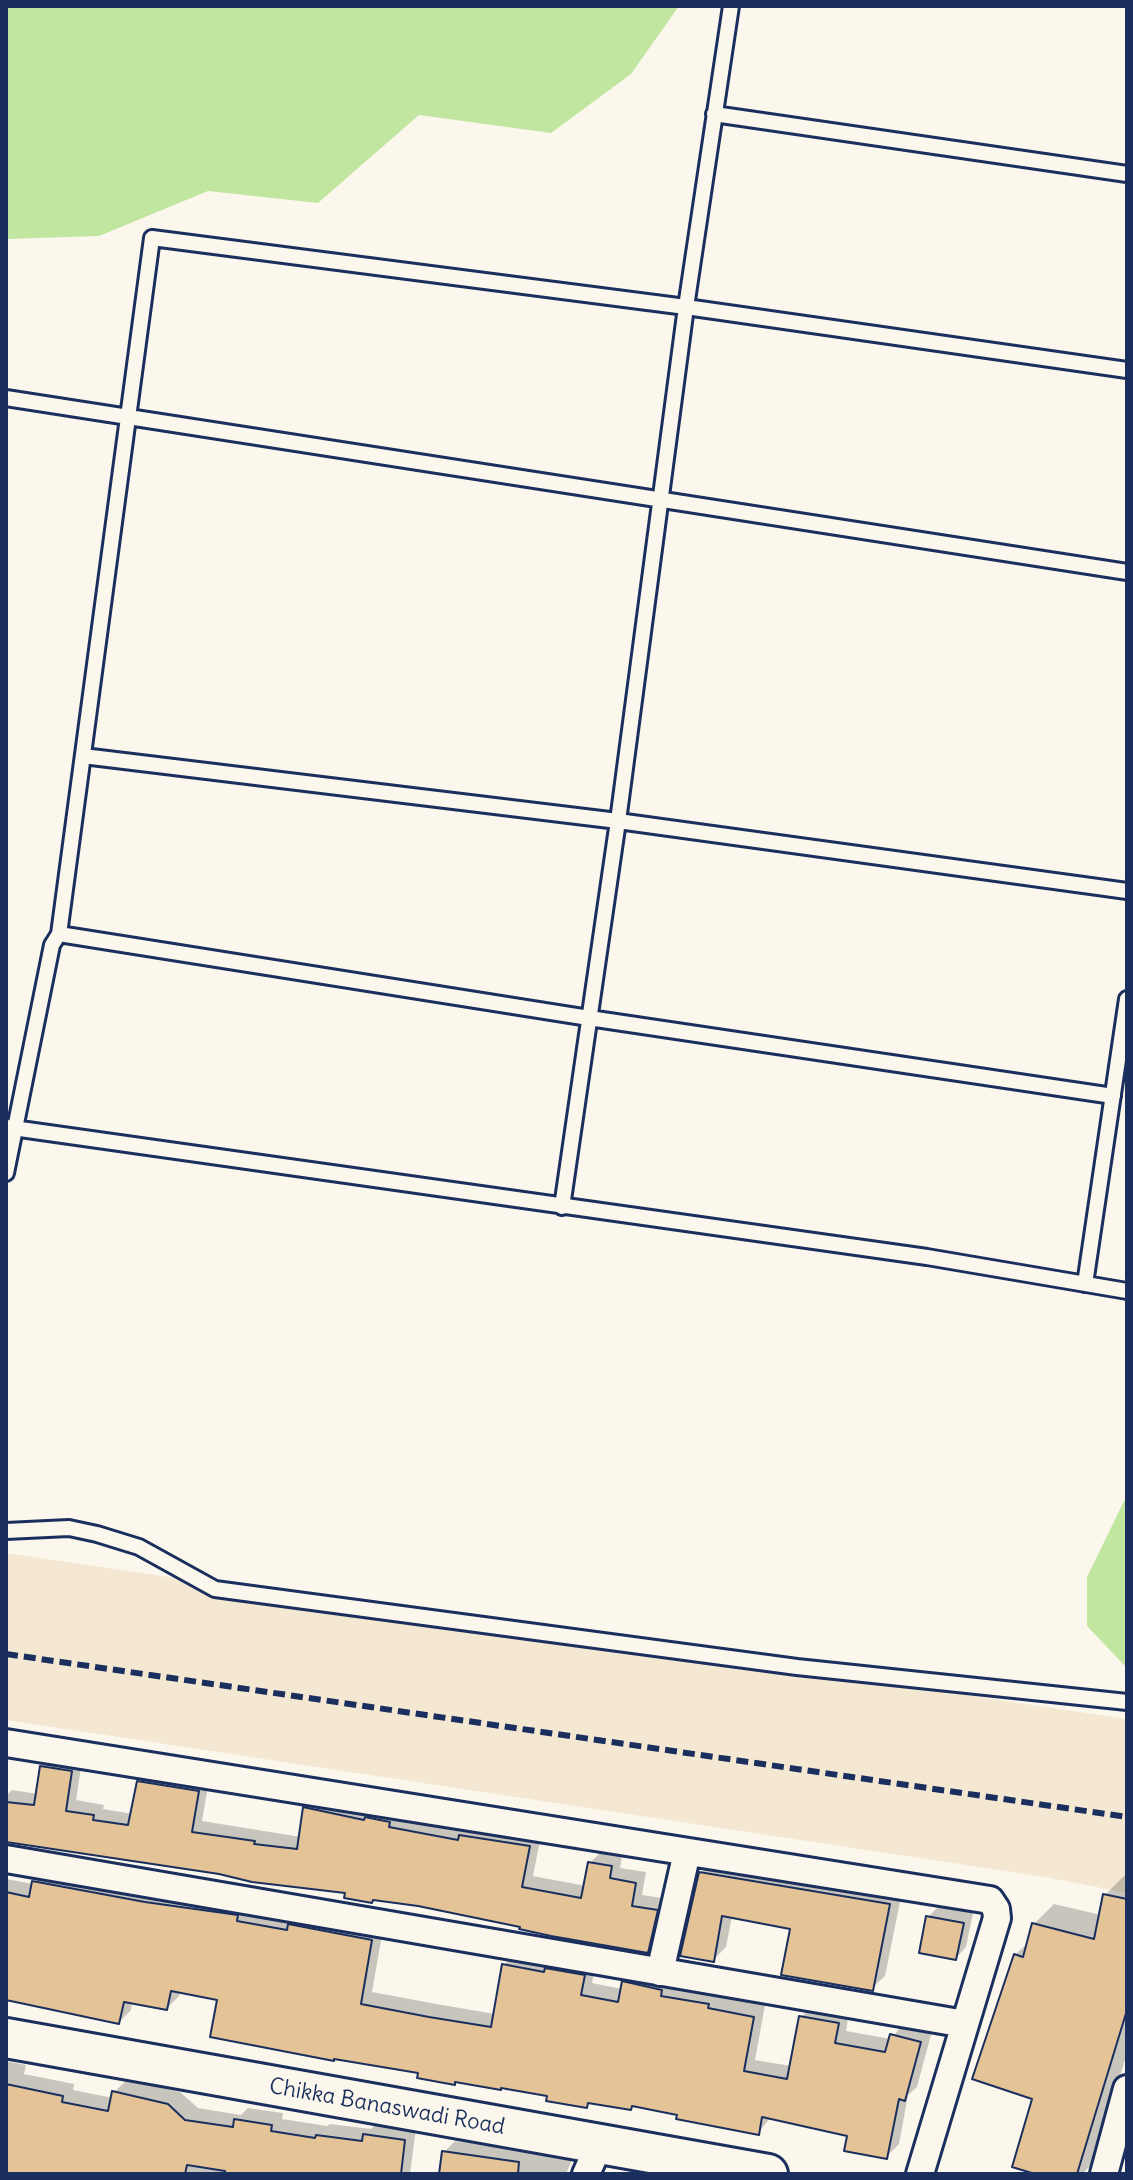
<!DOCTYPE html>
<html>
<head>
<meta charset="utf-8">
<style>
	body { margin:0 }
	#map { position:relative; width:1133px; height:2180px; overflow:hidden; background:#fbf7ec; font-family:Delius,sans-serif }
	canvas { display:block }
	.frame { position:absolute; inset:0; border:8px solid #1b2f5e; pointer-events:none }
</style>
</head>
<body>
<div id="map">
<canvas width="1133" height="2180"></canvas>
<div class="frame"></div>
</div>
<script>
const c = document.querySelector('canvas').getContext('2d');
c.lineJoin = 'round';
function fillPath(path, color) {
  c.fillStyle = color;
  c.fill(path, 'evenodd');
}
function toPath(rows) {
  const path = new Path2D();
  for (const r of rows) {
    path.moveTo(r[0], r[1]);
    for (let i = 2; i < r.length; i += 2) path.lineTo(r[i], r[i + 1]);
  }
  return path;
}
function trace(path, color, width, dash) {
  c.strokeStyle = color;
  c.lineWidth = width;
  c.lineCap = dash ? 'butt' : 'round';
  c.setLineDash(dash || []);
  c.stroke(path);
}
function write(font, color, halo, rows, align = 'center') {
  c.font = font + ' Delius,sans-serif';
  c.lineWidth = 6;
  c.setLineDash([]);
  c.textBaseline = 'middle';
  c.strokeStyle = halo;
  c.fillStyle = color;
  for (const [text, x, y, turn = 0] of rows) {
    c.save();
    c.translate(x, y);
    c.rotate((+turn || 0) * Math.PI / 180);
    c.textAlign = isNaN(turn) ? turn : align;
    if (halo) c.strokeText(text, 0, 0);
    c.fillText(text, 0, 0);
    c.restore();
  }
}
const built = toPath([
	[6,1553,1127,1719,1127,1893,1045,1877,6,1720]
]);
const green = toPath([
	[6,6,679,6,631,74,551,133,419,115,318,203,208,191,99,236,6,239],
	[1127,1485,1127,1668,1087,1626,1087,1577,1127,1495]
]);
const shadow = toPath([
	[53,1756,82,1761,76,1800,104,1805,103,1809,133,1814,139,1782,150,1771,209,1780,202,1821,301,1837,305,1807,316,1796,541,1835,533,1876,586,1886,590,1863,601,1852,622,1855,620,1868,646,1872,642,1895,668,1899,658,1940,647,1951,347,1891,6,1840,6,1796,12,1790,38,1794,42,1767],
	[714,1860,902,1892,885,1976,872,1988,792,1927,732,1916,726,1947,713,1960,701,1873],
	[46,1870,383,1929,372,1992,442,2005,495,2014,504,1965,516,1953,596,1963,592,1983,622,1989,624,1982,636,1970,720,1992,719,1996,765,2005,755,2060,791,2066,801,2017,813,2005,849,2011,846,2031,891,2039,904,2023,932,2031,917,2087,908,2095,899,2144,887,2156,849,2135,771,2117,758,2133,679,2113,634,2105,631,2108,591,2101,586,2106,549,2094,457,2080,454,2083,219,1998,180,1991,179,1996,167,2008,132,2002,131,2010,119,2022,6,1998,6,1879,33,1884],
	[1126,1874,1127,2053,1094,2162,1082,2174,1043,2174,1015,1955,1030,1941,1034,1924,1054,1904,1101,1915,1105,1895],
	[939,1906,973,1913,966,1947,956,1958,928,1917],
	[6,2061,26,2065,24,2074,74,2084,73,2090,113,2098,114,2092,127,2080,180,2092,198,2108,241,2115,248,2108,283,2113,282,2119,327,2126,330,2124,371,2129,377,2123,416,2128,410,2174,6,2174],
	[455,2141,529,2151,572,2160,566,2174,441,2174,444,2152]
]);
const building = toPath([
	[40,1766,72,1771,66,1811,94,1815,93,1820,128,1825,137,1781,199,1791,192,1832,255,1841,254,1844,297,1849,303,1807,364,1820,365,1817,390,1822,389,1827,458,1840,459,1835,530,1846,522,1887,581,1898,588,1862,612,1866,610,1878,636,1883,632,1906,658,1910,648,1953,551,1936,519,1929,520,1927,418,1906,373,1900,372,1903,344,1898,345,1893,252,1882,219,1874,6,1842,6,1802,34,1805,40,1766],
	[699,1872,890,1904,873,1991,781,1975,790,1929,722,1916,714,1962,680,1956,699,1872],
	[32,1881,145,1902,238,1915,237,1921,287,1930,288,1924,372,1940,361,2004,429,2017,491,2027,502,1964,544,1972,545,1968,585,1975,581,1995,618,2002,622,1981,662,1990,661,1996,709,2004,708,2008,754,2017,744,2071,787,2079,799,2016,839,2023,835,2043,885,2052,890,2034,921,2042,905,2101,899,2099,887,2159,844,2151,847,2136,762,2117,759,2135,676,2119,677,2115,632,2106,631,2110,588,2103,587,2108,546,2101,547,2096,501,2088,501,2090,455,2082,455,2085,417,2078,418,2073,334,2059,334,2061,210,2037,217,2000,171,1991,167,2010,124,2002,119,2024,6,2000,6,1892,29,1897,32,1881],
	[1103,1894,1127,1899,1127,2010,1077,2174,1035,2174,1012,2167,1032,2099,972,2079,1014,1954,1023,1957,1032,1923,1094,1939,1103,1894],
	[926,1916,964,1923,956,1960,919,1953,926,1916],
	[6,2084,63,2096,62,2102,108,2111,112,2091,168,2104,185,2120,233,2127,234,2119,272,2125,271,2131,315,2138,316,2135,362,2141,363,2134,405,2140,401,2174,225,2174,225,2171,187,2165,185,2174,6,2174,6,2084],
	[442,2151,519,2162,518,2174,439,2174,442,2151]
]);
const lane = toPath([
	[714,114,1127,174],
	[6,398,1127,572],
	[83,756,618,821,1127,891],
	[59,934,589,1018,1113,1096],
	[6,1127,927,1257,1127,1291],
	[6,1173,52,945,59,934,152,238,686,307,1127,370],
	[562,1207,618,821,686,307,731,6],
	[1085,1284,1127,999],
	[6,1531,69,1528,97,1534,139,1547,215,1589,797,1667,1127,1702]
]);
const street = toPath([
	[6,1743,990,1900,996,1909,997,1918,920,2174],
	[6,1859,965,2024],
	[660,1972,687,1852],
	[586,2174,599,2145],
	[1104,2174,1127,2089]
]);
const secondary = toPath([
	[6,2038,768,2174]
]);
const rail = toPath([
	[6,1654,1127,1817]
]);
const streetNames = [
	["Chikka Banaswadi Road",387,2107,10]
];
fillPath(built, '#f4e8d2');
fillPath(green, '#c1e6a0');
fillPath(shadow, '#0003');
fillPath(building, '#e4c497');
trace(building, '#1b2f5e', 2);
trace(lane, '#1b2f5e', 20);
trace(street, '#1b2f5e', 32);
trace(secondary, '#1b2f5e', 44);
trace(lane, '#fbf7ec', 14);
trace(street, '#fbf7ec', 26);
trace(secondary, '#fbf7ec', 38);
trace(rail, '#1b2f5e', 6, [12, 6]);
write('22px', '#1b2f5e', '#fbf7ec', streetNames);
</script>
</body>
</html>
